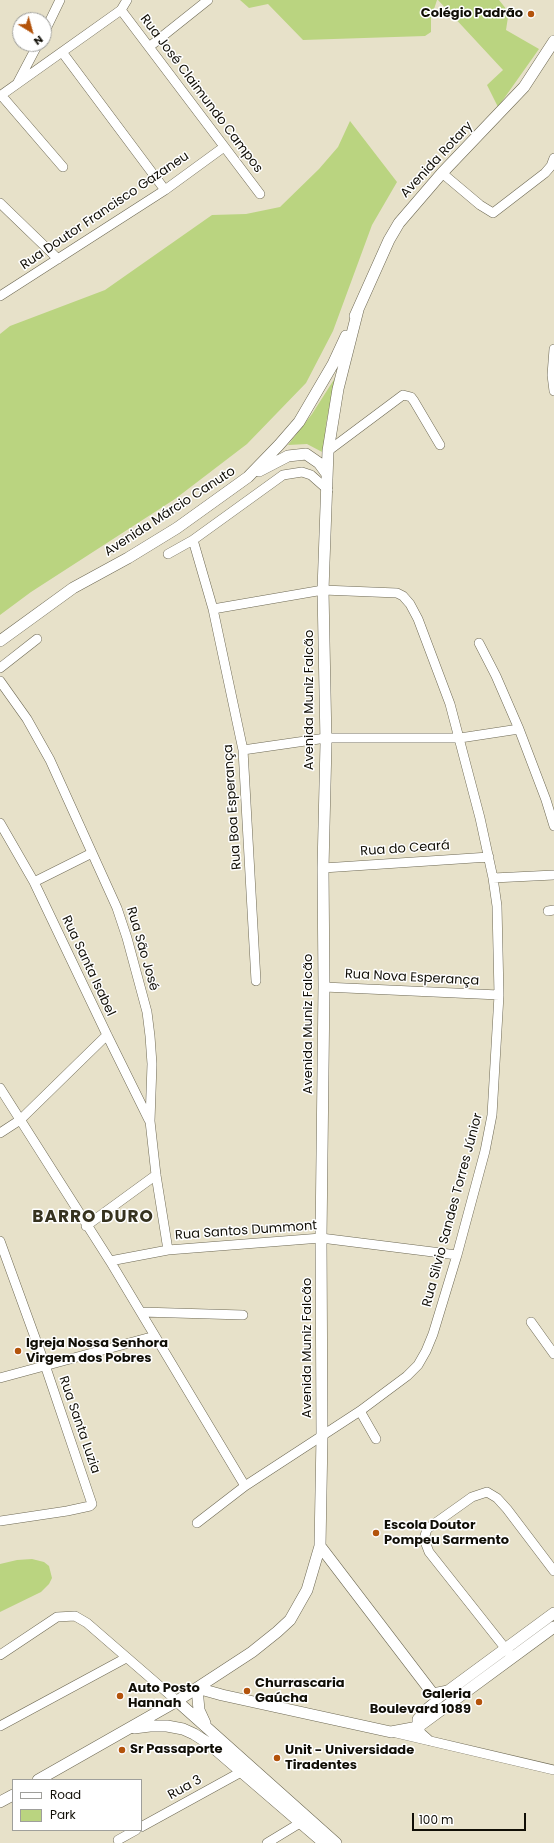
<!DOCTYPE html>
<html>
<head>
<meta charset="utf-8">
<style>
	body { margin:0 }
	#map { position:relative; width:554px; height:1843px; overflow:hidden; background:#e7e1c9; font-family:Poppins,sans-serif }
	canvas { display:block }
	.legend { position:absolute; left:12px; top:1779px; width:130px; height:52px; box-sizing:border-box; background:#fff; border:1px solid #9f9f9b; margin:0; padding:5px 7px; list-style:none; font-size:12px; color:#100e06 }
	.legend li { display:flex; align-items:center; gap:8px; height:20px }
	.legend b { width:20px; border:1px solid #9f9f9b }
	.north { position:absolute; left:12px; top:12px; width:40px; height:40px; box-sizing:border-box; background:#fff; border:1px solid #9f9f9b; border-radius:50%; rotate:143deg; font-size:11px; font-weight:700; line-height:16px; text-align:center; color:#100e06 }
	.north::after { content:''; display:block; margin:auto; width:14px; height:18px; background:#b3530b; clip-path:polygon(50% 0,100% 100%,50% 72%,0 100%) }
	.scale { position:absolute; left:412px; top:1813px; width:114px; height:18px; box-sizing:border-box; border:2px solid #100e06; border-top:0; padding-left:5px; font-size:12px; line-height:14px; white-space:nowrap; color:#100e06; -webkit-text-stroke:3px #fff; paint-order:stroke }
</style>
</head>
<body>
<div id="map">
<canvas width="554" height="1843"></canvas>
<ul class="legend">
<li><b style="height:5px;background:#fff"></b>Road</li>
<li><b style="height:11px;background:#bad480"></b>Park</li>
</ul>
<div class="north">N</div>
<div class="scale">100 m</div>
</div>
<script>
const c = document.querySelector('canvas').getContext('2d');
c.lineJoin = 'round';
function fillPath(path, color) {
  c.fillStyle = color;
  c.fill(path, 'evenodd');
}
function toPath(rows) {
  const path = new Path2D();
  for (const r of rows) {
    path.moveTo(r[0], r[1]);
    for (let i = 2; i < r.length; i += 2) path.lineTo(r[i], r[i + 1]);
  }
  return path;
}
function trace(path, color, width, dash) {
  c.strokeStyle = color;
  c.lineWidth = width;
  c.lineCap = dash ? 'butt' : 'round';
  c.setLineDash(dash || []);
  c.stroke(path);
}
function write(font, color, halo, rows, align = 'center') {
  c.font = font + ' Poppins,sans-serif';
  c.lineWidth = 3;
  c.setLineDash([]);
  c.textBaseline = 'middle';
  c.strokeStyle = halo;
  c.fillStyle = color;
  for (const [text, x, y, turn = 0] of rows) {
    c.save();
    c.translate(x, y);
    c.rotate((+turn || 0) * Math.PI / 180);
    c.textAlign = isNaN(turn) ? turn : align;
    if (halo) c.strokeText(text, 0, 0);
    c.fillText(text, 0, 0);
    c.restore();
  }
}
const green = toPath([
	[240,0,437,0,431,18,431,32,425,36,303,40,268,4,249,8],
	[438,0,499,0,507,10,508,17,506,30,539,49,498,107,487,85,503,70],
	[350,121,397,182,372,225,333,331,306,383,247,444,175,499,31,592,0,615,0,334,10,326,105,290,212,215,246,214,280,207,319,169,338,147],
	[335,378,326,424,324,453,307,444,288,445,312,414],
	[32,1559,44,1562,49,1566,52,1578,49,1584,41,1592,0,1612,0,1564,17,1560]
]);
const minor = toPath([
	[121,10,260,194],
	[44,33,60,0],
	[149,47,208,0],
	[62,52,165,190],
	[18,82,38,44],
	[1,95,63,167],
	[0,96,121,10,127,0],
	[442,173,480,205,493,213,545,173,551,166,554,158],
	[0,203,58,259],
	[0,296,165,190,224,147],
	[554,349,552,375,554,391],
	[328,451,403,395,411,397,414,401,440,445],
	[193,540,213,609,243,750,256,981],
	[168,554,193,540,283,475,302,472,311,475,328,490],
	[479,643,496,676,519,729,546,800,554,826],
	[0,668,37,639],
	[0,681,27,719,50,760,117,908,127,938,147,1012,150,1036,152,1064,150,1121,156,1175,168,1250],
	[243,750,326,738,460,738,519,729],
	[0,823,34,882,107,1035,149,1120],
	[323,868,489,857],
	[493,878,554,875],
	[34,882,92,853],
	[548,911,554,910],
	[324,987,499,995],
	[0,1088,110,1261,245,1486],
	[0,1133,20,1120,107,1035],
	[86,1226,156,1175],
	[0,1241,45,1365,92,1504,90,1506,67,1511,0,1521],
	[110,1261,168,1250,321,1238,457,1255],
	[141,1312,243,1315],
	[531,1322,554,1354],
	[0,1378,155,1336],
	[360,1411,376,1439],
	[197,1523,245,1486,360,1411,407,1376,418,1365,426,1351,433,1334,457,1255,485,1151,492,1115,499,995,497,906,493,878,480,818,450,704,418,619,410,604,403,596,397,593,323,590,213,609],
	[509,1653,429,1552,424,1539,427,1529,472,1497,487,1492,497,1498,507,1509,554,1571],
	[0,1655,57,1617,75,1616,87,1623,177,1701],
	[0,1726,126,1658],
	[392,1732,554,1770],
	[430,1741,421,1733,417,1723,417,1719,427,1708,448,1691],
	[141,1827,241,1772],
	[118,1840,136,1830],
	[267,1843,300,1823]
]);
const major = toPath([
	[355,316,389,240,399,223,442,173,524,87,554,41],
	[259,471,288,456,306,454,319,463,327,474],
	[0,641,73,588,128,558,177,528,248,477,279,445,299,422,333,364,346,336],
	[320,1546,433,1694,448,1691,554,1613],
	[197,1688,222,1695,391,1732,418,1727,554,1627],
	[197,1688,199,1710,205,1723],
	[177,1701,336,1843],
	[134,1728,150,1726,167,1726,183,1729,194,1734,208,1743,324,1843],
	[38,1780,177,1701,252,1652,277,1632,290,1620,307,1590,320,1546,322,1436,321,1238,324,987,323,868,326,743,323,590,328,451,338,389,358,310],
	[0,1802,13,1795]
]);
const markers = [
	[531,14,4,"#b3530b"],
	[18,1351,4,"#b3530b"],
	[376,1533,4,"#b3530b"],
	[247,1691,4,"#b3530b"],
	[120,1696,4,"#b3530b"],
	[479,1702,4,"#b3530b"],
	[122,1750,4,"#b3530b"],
	[277,1758,4,"#b3530b"]
];
const poiNames = [
	["Colégio Padrão",523,14,"right"],
	["Igreja Nossa Senhora",26,1344],
	["Virgem dos Pobres",26,1359],
	["Escola Doutor",384,1526],
	["Pompeu Sarmento",384,1541],
	["Churrascaria",255,1684],
	["Gaúcha",255,1699],
	["Auto Posto",128,1689],
	["Hannah",128,1704],
	["Galeria",471,1695,"right"],
	["Boulevard 1089",471,1710,"right"],
	["Sr Passaporte",130,1750],
	["Unit - Universidade",285,1751],
	["Tiradentes",285,1766]
];
const streetNames = [
	["Rua José Claimundo Campos",201,94,53],
	["Avenida Rotary",437,160,-47],
	["Rua Doutor Francisco Gazaneu",105,211,-34],
	["Avenida Márcio Canuto",170,512,-33],
	["Avenida Muniz Falcão",310,700,-90],
	["Rua Boa Esperança",233,807,-94],
	["Rua do Ceará",405,849,-4],
	["Rua São José",142,949,74],
	["Rua Santa Isabel",88,966,65],
	["Rua Nova Esperança",412,978,3],
	["Avenida Muniz Falcão",309,1024,-90],
	["Rua Silvio Sandes Torres Júnior",453,1210,-75],
	["Rua Santos Dummont",246,1231,-4],
	["Avenida Muniz Falcão",308,1348,-90],
	["Rua Santa Luzia",79,1425,71],
	["Rua 3",185,1788,-29]
];
const districtNames = [
	["BARRO DURO",93,1218]
];
fillPath(green, '#bad480');
trace(minor, '#6e6954', 10);
trace(major, '#6e6954', 12);
trace(minor, '#fff', 9);
trace(major, '#fff', 11);
for (const [x, y, r, color] of markers) {
  const dot = new Path2D();
  dot.arc(x, y, r, 0, 2 * Math.PI);
  c.fillStyle = color;
  c.fill(dot);
  trace(dot, '#fff', 1.5);
}
write('bold 13px', '#100e06', '#fff', poiNames, 'left');
write('13px', '#100e06', '#fff', streetNames);
c.letterSpacing = '1px';
write('bold 17px', '#36321f', '#fff', districtNames);
c.letterSpacing = '0px';
</script>
</body>
</html>
